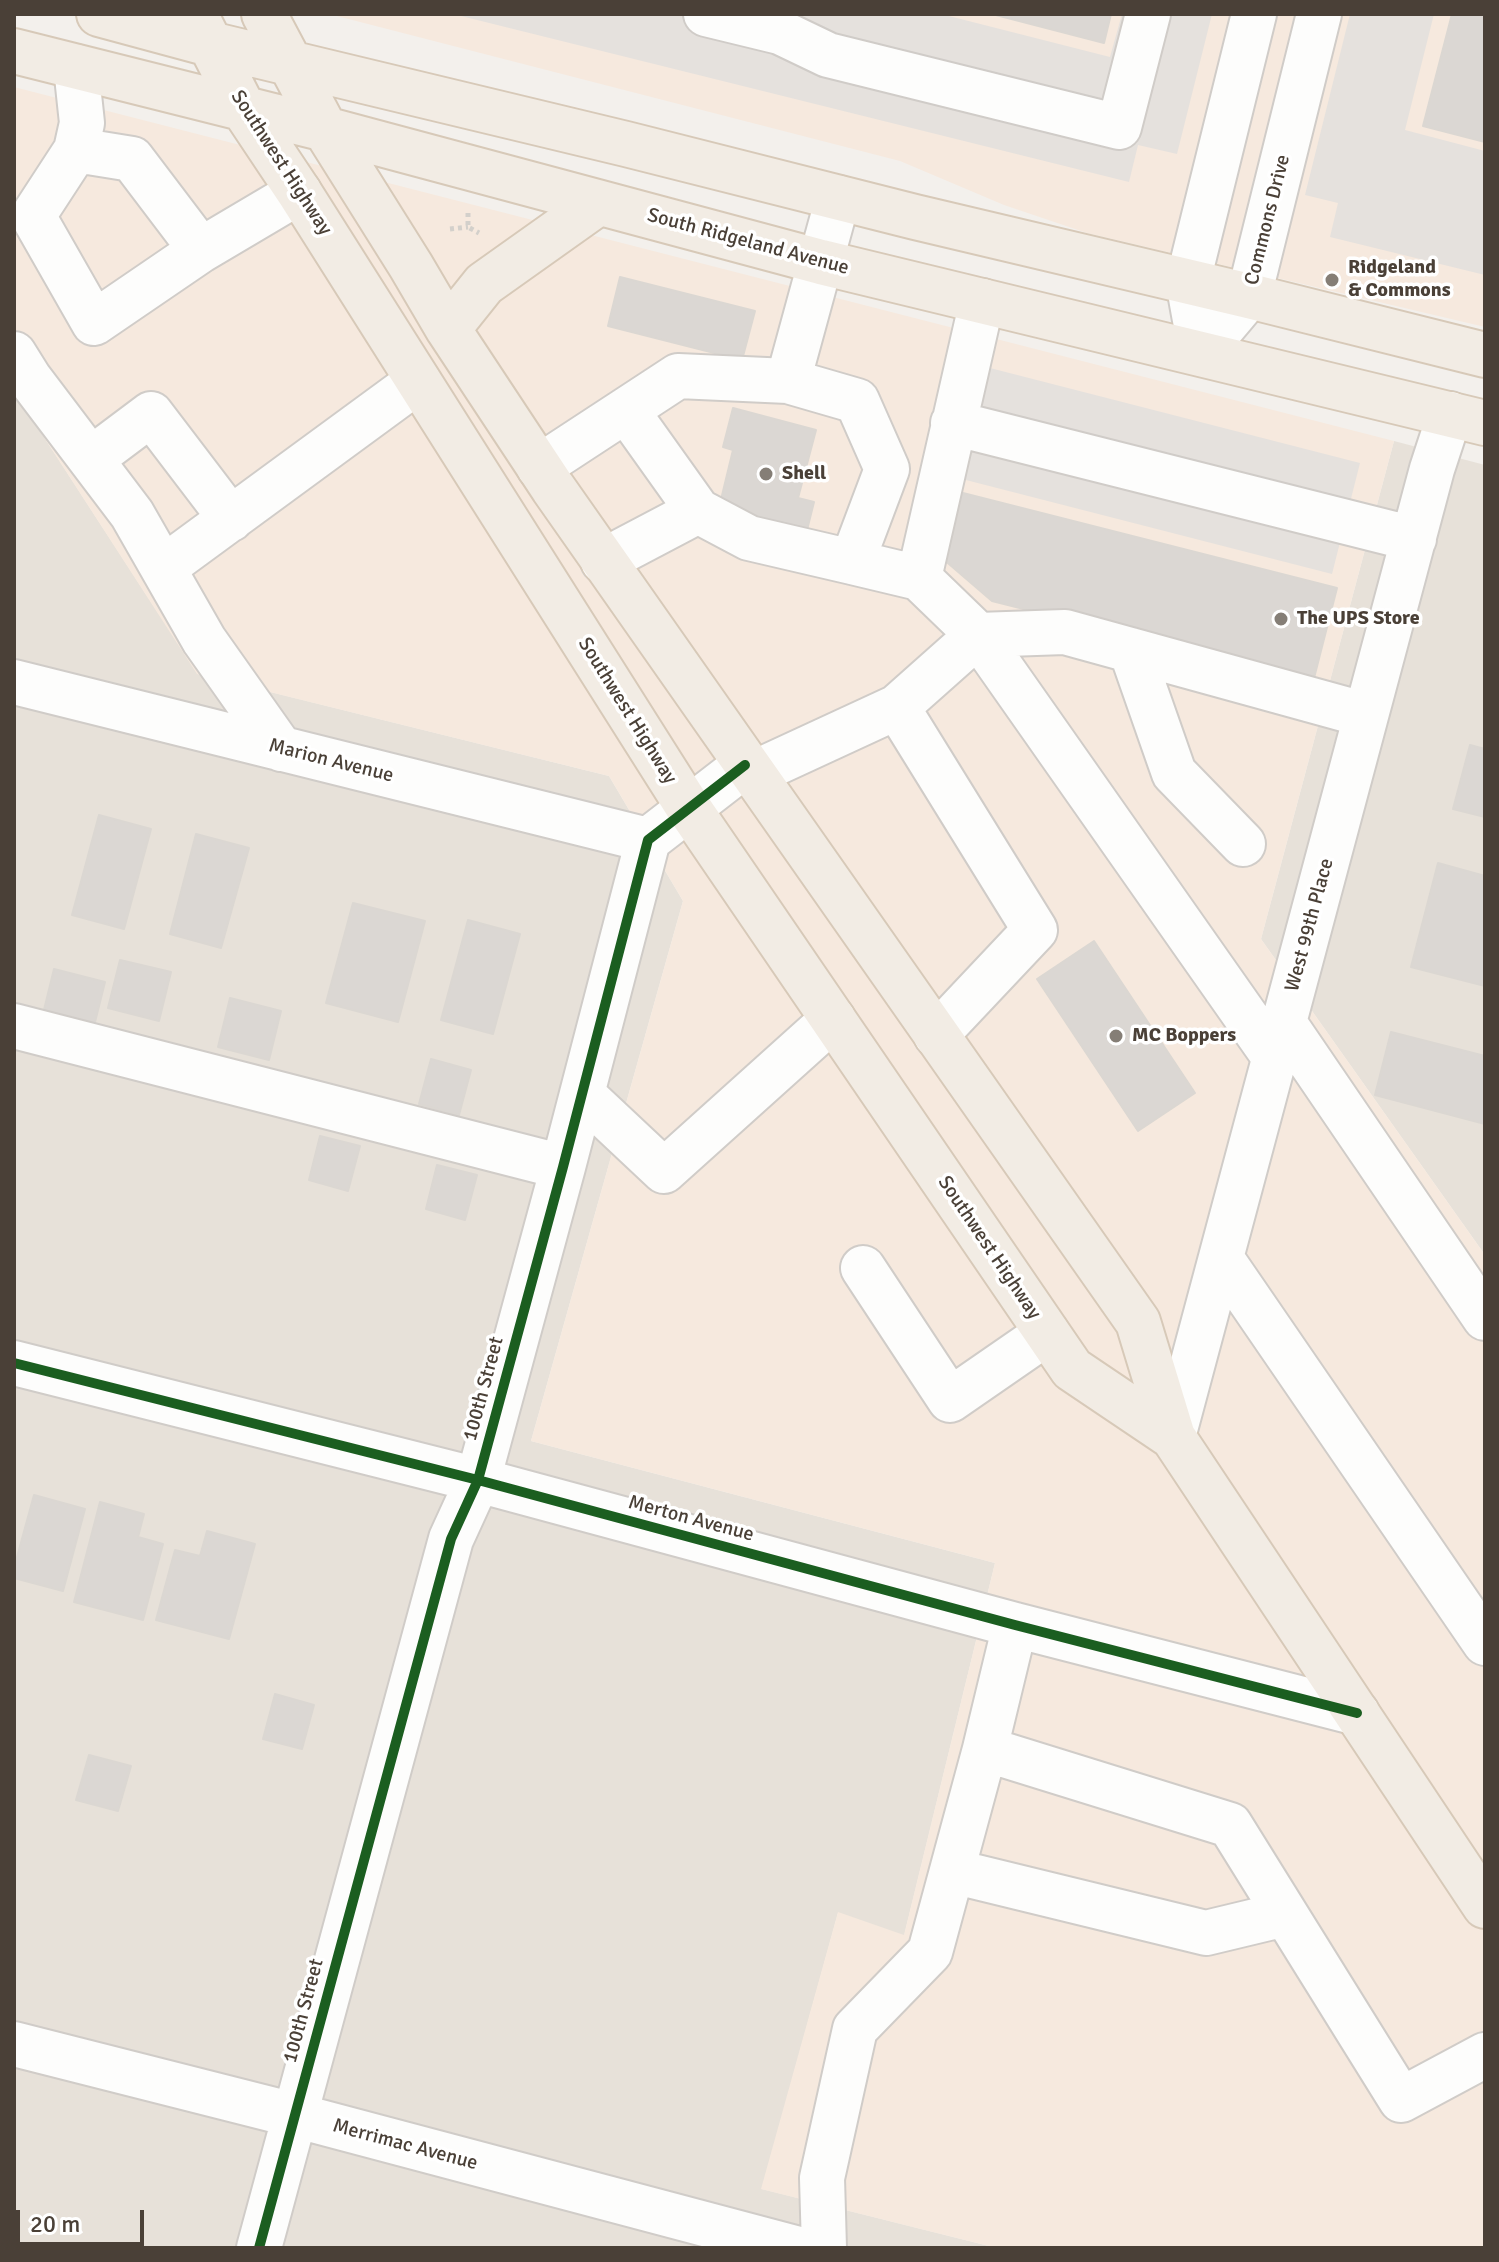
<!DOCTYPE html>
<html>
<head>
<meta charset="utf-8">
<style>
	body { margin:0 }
	#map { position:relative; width:1499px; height:2262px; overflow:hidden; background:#f3f0ec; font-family:Signika,sans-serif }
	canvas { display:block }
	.frame { position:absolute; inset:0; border:16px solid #4a4037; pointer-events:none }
	.scale { position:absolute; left:16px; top:2210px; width:128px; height:36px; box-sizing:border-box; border:4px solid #4a4037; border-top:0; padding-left:10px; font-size:24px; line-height:28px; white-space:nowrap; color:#4a4037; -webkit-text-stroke:6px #fff; paint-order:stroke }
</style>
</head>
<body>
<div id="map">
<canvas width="1499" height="2262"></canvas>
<div class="frame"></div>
<div class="scale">20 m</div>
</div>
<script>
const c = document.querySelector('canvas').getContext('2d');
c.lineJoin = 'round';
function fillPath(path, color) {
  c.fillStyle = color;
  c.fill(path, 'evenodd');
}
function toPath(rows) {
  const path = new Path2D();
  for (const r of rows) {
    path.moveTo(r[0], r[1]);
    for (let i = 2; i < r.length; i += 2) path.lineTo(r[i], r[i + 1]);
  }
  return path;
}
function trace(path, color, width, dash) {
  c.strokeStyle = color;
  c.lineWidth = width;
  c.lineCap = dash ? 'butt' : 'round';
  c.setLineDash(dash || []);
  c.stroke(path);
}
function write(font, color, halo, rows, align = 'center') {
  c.font = font + ' Signika,sans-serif';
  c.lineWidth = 7;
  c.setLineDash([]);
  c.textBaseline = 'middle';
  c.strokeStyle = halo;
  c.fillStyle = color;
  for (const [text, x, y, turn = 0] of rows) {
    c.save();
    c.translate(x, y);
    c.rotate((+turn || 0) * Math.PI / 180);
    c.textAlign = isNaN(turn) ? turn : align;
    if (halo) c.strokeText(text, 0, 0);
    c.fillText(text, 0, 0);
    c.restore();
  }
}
const residential = toPath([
	[14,391,198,674,609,776,683,901,531,1441,995,1563,904,1936,838,1913,762,2189,997,2248,14,2248],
	[1394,441,1485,465,1485,1255,1261,939]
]);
const commercial = toPath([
	[329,14,1485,14,1485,327,1087,233,1004,205,900,161],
	[14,87,1394,441,1261,939,1485,1255,1485,2248,997,2248,761,2189,838,1912,904,1935,995,1563,531,1441,683,901,609,776,197,674,14,391]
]);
const parking = toPath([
	[453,14,941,14,1110,57,1122,14,1212,14,1177,154,1138,145,1129,182],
	[1350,14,1434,14,1405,130,1485,151,1485,275,1330,237,1338,203,1305,195],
	[990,368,1360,463,1332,574,962,479]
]);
const building = toPath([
	[992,14,1111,14,1104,43,992,14],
	[1452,14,1485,14,1485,142,1423,126,1452,14],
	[620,277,755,311,742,360,608,326,620,277],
	[733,408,816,430,798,498,814,502,806,534,718,512,733,450,723,447,733,408],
	[959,492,1337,588,1313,682,992,601,942,558,959,492],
	[1470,745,1485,749,1485,817,1453,809,1470,745],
	[99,815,151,829,124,929,72,915,99,815],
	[196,834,249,848,221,948,170,934,196,834],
	[1438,863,1485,876,1485,986,1411,967,1438,863],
	[353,903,425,921,398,1022,326,1003,353,903],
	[468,920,520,934,493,1034,441,1020,468,920],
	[1094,941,1195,1093,1138,1131,1037,979,1094,941],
	[120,960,171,972,159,1021,108,1008,120,960],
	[54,969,105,982,93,1030,42,1018,54,969],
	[230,998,281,1011,269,1060,218,1047,230,998],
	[1391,1032,1485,1056,1485,1124,1375,1095,1391,1032],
	[431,1059,471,1070,459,1115,419,1104,431,1059],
	[320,1136,360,1146,348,1191,309,1180,320,1136],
	[437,1165,477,1175,465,1220,426,1209,437,1165],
	[34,1495,85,1509,63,1591,14,1578,14,1568,34,1495],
	[100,1502,144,1514,138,1537,163,1544,143,1620,74,1602,100,1502],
	[207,1531,255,1544,229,1639,156,1620,175,1550,200,1556,207,1531],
	[275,1694,314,1705,302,1749,263,1739,275,1694],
	[89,1755,131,1766,118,1811,76,1800,89,1755]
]);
const path = toPath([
	[468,213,468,227,479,233],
	[450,229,468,227]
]);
const minor = toPath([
	[706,14,780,32,828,55,1119,127,1148,14],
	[76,67,82,123,76,150,132,159,201,250,299,192],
	[76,150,33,216,94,323,201,250],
	[1201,353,1249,296,1319,14],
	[1201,353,1188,281,1254,14],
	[14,354,29,378,132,514,204,640,281,749],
	[788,381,838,198],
	[953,423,1414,539],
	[91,459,151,414,231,519],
	[539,467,678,376,788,381,857,401,887,469,852,562,749,538,698,511],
	[603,561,698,511,626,410],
	[163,568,418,381],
	[919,578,982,301],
	[978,635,1275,1058],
	[978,635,1065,632,1366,715],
	[1131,650,1174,773,1243,844],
	[14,682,648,840],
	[897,707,1035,930,936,1035],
	[752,774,897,707,978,635,919,578,852,562],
	[1284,1023,1485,1318],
	[14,1026,563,1167],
	[582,1094,664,1171,833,1019],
	[1221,1258,1485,1643],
	[863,1268,950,1400,1047,1333],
	[14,1363,478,1480,1015,1625,1357,1713],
	[1173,1437,1432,469,1450,414],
	[1015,1625,985,1749,1230,1825,1401,2100,1485,2055],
	[952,1871,1206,1933,1285,1914],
	[14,2044,294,2115,795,2248],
	[259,2248,451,1539,478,1480,563,1167,648,840,745,765],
	[824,2248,822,2178,855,2029,930,1952,985,1749]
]);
const major = toPath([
	[99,14,210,44,626,144,915,217,1249,296,1485,355],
	[195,14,243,108,299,192,688,807,1072,1369,1173,1437],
	[264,14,325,129,411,266,448,329,553,488,1138,1322,1173,1437,1485,1906],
	[14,51,325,129,821,262,1485,423],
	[448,329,484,284,598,203]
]);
const cycleway = toPath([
	[14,1363,478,1480,1015,1625,1357,1713],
	[259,2248,451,1539,478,1480,563,1167,648,840,745,765]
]);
const markers = [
	[1332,280,8,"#857e76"],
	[766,474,8,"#857e76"],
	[1281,619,8,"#857e76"],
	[1116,1036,8,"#857e76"]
];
const streetNames = [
	["Southwest Highway",281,163,57],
	["Commons Drive",1268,220,-76],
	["South Ridgeland Avenue",748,242,15],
	["Southwest Highway",627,711,58],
	["Marion Avenue",331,761,14],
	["West 99th Place",1310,925,-75],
	["Southwest Highway",989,1248,56],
	["100th Street",484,1389,-75],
	["Merton Avenue",691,1519,15],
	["100th Street",304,2011,-75],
	["Merrimac Avenue",405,2145,15]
];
const poiNames = [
	["Ridgeland",1348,268],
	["& Commons",1348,291],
	["Shell",782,474],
	["The UPS Store",1297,619],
	["MC Boppers",1132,1036]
];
fillPath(residential, '#e7e1d9');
fillPath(commercial, '#f6e9de');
fillPath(parking, '#e5e1dd');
fillPath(building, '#dbd7d3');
trace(building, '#dbd7d2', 2);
trace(minor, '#d0ccc8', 48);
trace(major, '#d7c9b8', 48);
trace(path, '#d3d0cb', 5, [4, 4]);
trace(minor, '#fdfdfc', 44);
trace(major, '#f2ece4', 44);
trace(cycleway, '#1b5e20', 10);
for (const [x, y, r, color] of markers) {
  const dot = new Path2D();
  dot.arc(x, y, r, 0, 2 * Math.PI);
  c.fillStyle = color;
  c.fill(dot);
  trace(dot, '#fff', 3);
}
write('20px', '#4a4037', '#fff', streetNames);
write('bold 20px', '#4a4037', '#fff', poiNames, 'left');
</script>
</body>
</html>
